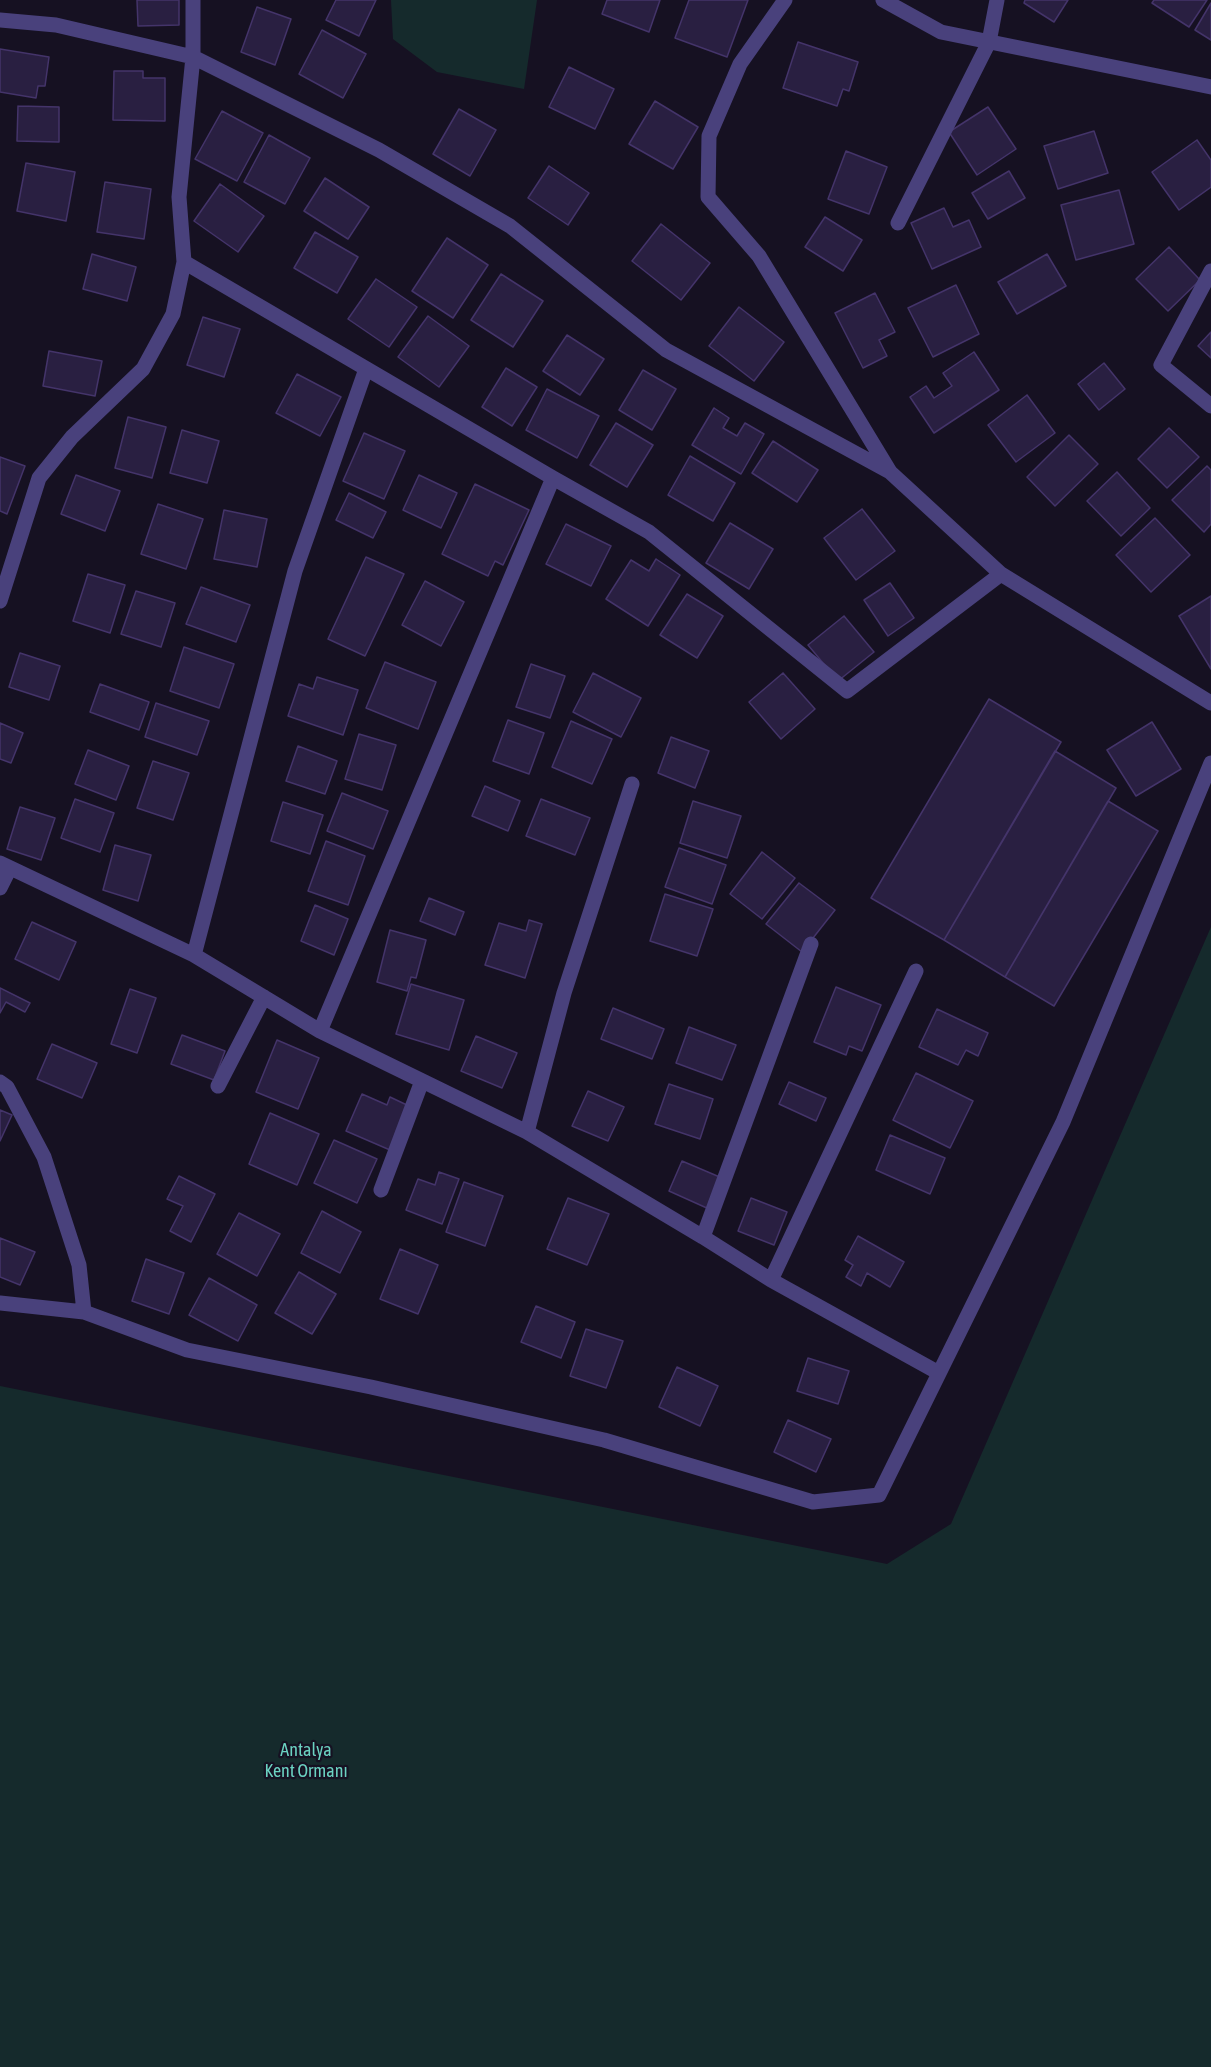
<!DOCTYPE html>
<html>
<head>
<meta charset="utf-8">
<style>
	body { margin:0 }
	canvas { display:block; background:#161122 }
</style>
</head>
<body>
<canvas width="1211" height="2067"></canvas>
<script>
const c = document.querySelector('canvas').getContext('2d');
c.lineJoin = 'round';
function fillPath(path, color) {
  c.fillStyle = color;
  c.fill(path, 'evenodd');
}
function toPath(rows) {
  const path = new Path2D();
  for (const r of rows) {
    path.moveTo(r[0], r[1]);
    for (let i = 2; i < r.length; i += 2) path.lineTo(r[i], r[i + 1]);
  }
  return path;
}
function trace(path, color, width, dash) {
  c.strokeStyle = color;
  c.lineWidth = width;
  c.lineCap = dash ? 'butt' : 'round';
  c.setLineDash(dash || []);
  c.stroke(path);
}
function write(font, color, halo, rows, align = 'center') {
  c.font = font + ' "Asap Condensed",sans-serif';
  c.lineWidth = 4.5;
  c.setLineDash([]);
  c.textBaseline = 'middle';
  c.strokeStyle = halo;
  c.fillStyle = color;
  for (const [text, x, y, turn = 0] of rows) {
    c.save();
    c.translate(x, y);
    c.rotate((+turn || 0) * Math.PI / 180);
    c.textAlign = isNaN(turn) ? turn : align;
    if (halo) c.strokeText(text, 0, 0);
    c.fillText(text, 0, 0);
    c.restore();
  }
}
const green = toPath([
	[391,0,537,0,524,89,437,72,393,39],
	[1211,927,1211,2067,0,2067,0,1386,887,1564,951,1524]
]);
const building = toPath([
	[137,0,179,0,179,25,138,26,137,0],
	[336,0,376,0,359,36,326,20,336,0],
	[607,0,660,0,649,32,602,14,607,0],
	[689,0,748,0,727,57,675,38,689,0],
	[1025,0,1068,0,1054,22,1024,3,1025,0],
	[1154,0,1207,0,1189,27,1152,3,1154,0],
	[1211,3,1211,40,1195,30,1211,3],
	[257,7,291,19,275,65,241,52,257,7],
	[322,30,366,54,343,98,299,74,322,30],
	[798,42,858,62,849,91,843,89,837,106,783,88,798,42],
	[0,49,49,57,45,86,38,86,36,98,0,92,0,49],
	[569,67,614,89,595,129,549,107,569,67],
	[114,71,143,71,143,78,165,78,165,121,113,120,114,71],
	[655,101,698,127,673,169,629,144,655,101],
	[18,106,59,107,59,142,17,141,18,106],
	[988,107,1016,149,977,175,949,132,988,107],
	[459,109,496,130,470,176,433,154,459,109],
	[222,111,263,133,237,181,195,159,222,111],
	[1094,131,1108,173,1058,189,1044,146,1094,131],
	[269,135,310,158,285,204,244,182,269,135],
	[1197,140,1211,160,1211,187,1179,210,1152,172,1197,140],
	[846,151,887,167,869,214,828,199,846,151],
	[26,163,75,172,66,221,17,211,26,163],
	[549,166,589,193,568,225,528,198,549,166],
	[1009,171,1025,198,988,219,972,193,1009,171],
	[325,178,369,207,348,239,304,211,325,178],
	[105,182,151,189,144,239,97,232,105,182],
	[220,184,264,216,238,252,194,221,220,184],
	[1119,190,1134,244,1076,260,1061,205,1119,190],
	[944,208,953,227,969,220,981,247,932,269,911,223,944,208],
	[825,217,862,240,843,271,805,247,825,217],
	[661,224,710,263,681,300,632,261,661,224],
	[315,232,358,257,337,293,294,268,315,232],
	[447,238,488,265,453,318,412,291,447,238],
	[1169,247,1200,280,1168,311,1136,279,1169,247],
	[92,254,136,267,127,301,83,289,92,254],
	[1047,254,1066,286,1017,314,998,282,1047,254],
	[501,274,543,301,513,347,471,320,501,274],
	[376,279,417,307,389,347,348,319,376,279],
	[956,285,979,334,933,357,908,308,956,285],
	[875,293,895,332,879,340,887,356,863,368,835,313,875,293],
	[739,307,784,342,754,381,709,346,739,307],
	[428,316,469,346,439,387,398,357,428,316],
	[203,317,240,329,224,377,187,365,203,317],
	[1211,332,1211,358,1198,346,1211,332],
	[567,335,604,359,580,395,543,371,567,335],
	[49,351,102,361,95,396,43,386,49,351],
	[974,352,999,390,934,433,910,397,926,386,934,398,952,386,943,373,974,352],
	[1104,363,1125,389,1099,410,1078,384,1104,363],
	[506,368,537,387,512,426,482,407,506,368],
	[643,370,676,389,652,430,619,410,643,370],
	[297,374,341,397,320,436,276,413,297,374],
	[547,389,599,416,577,458,526,430,547,389],
	[1027,395,1055,433,1016,462,988,425,1027,395],
	[714,408,729,418,723,428,737,436,745,423,764,434,741,474,692,445,714,408],
	[128,417,166,427,152,478,115,468,128,417],
	[616,423,653,445,627,487,590,465,616,423],
	[1169,428,1199,457,1167,488,1138,459,1169,428],
	[182,430,219,441,207,483,170,473,182,430],
	[364,433,405,451,384,499,343,481,364,433],
	[1069,435,1098,464,1055,506,1027,477,1069,435],
	[773,441,818,470,797,502,752,473,773,441],
	[690,456,735,483,713,521,668,495,690,456],
	[0,457,25,466,7,514,0,511,0,457],
	[1207,466,1211,470,1211,524,1204,532,1172,500,1207,466],
	[1117,472,1150,508,1121,536,1087,501,1117,472],
	[76,475,120,491,105,531,61,514,76,475],
	[419,475,457,493,441,528,403,510,419,475],
	[475,484,529,510,503,565,495,561,488,576,442,554,475,484],
	[349,493,386,512,373,538,336,520,349,493],
	[158,504,203,519,186,569,141,554,158,504],
	[862,509,895,551,856,580,824,538,862,509],
	[224,510,267,519,257,567,214,559,224,510],
	[1155,518,1190,555,1151,592,1116,555,1155,518],
	[730,523,773,549,749,589,706,563,730,523],
	[566,524,611,546,591,586,546,564,566,524],
	[366,557,404,574,365,656,328,639,366,557],
	[656,559,680,575,648,626,606,599,631,560,649,571,656,559],
	[88,574,125,585,110,633,73,621,88,574],
	[425,581,464,602,441,646,402,625,425,581],
	[890,583,914,618,888,636,864,600,890,583],
	[201,587,250,605,236,642,186,624,201,587],
	[136,591,175,603,161,647,121,634,136,591],
	[687,594,723,616,697,658,660,635,687,594],
	[1211,596,1211,669,1179,616,1211,596],
	[844,616,874,652,838,681,808,645,844,616],
	[184,647,234,664,219,708,170,691,184,647],
	[20,653,60,666,49,700,9,687,20,653],
	[385,662,436,682,418,729,366,708,385,662],
	[531,664,565,676,550,718,516,707,531,664],
	[593,673,641,698,621,737,573,712,593,673],
	[783,673,815,709,781,739,749,702,783,673],
	[317,677,358,690,343,735,288,716,299,684,313,689,317,677],
	[100,684,149,702,139,730,90,712,100,684],
	[989,699,1061,742,944,940,871,898,989,699],
	[156,703,209,721,197,755,145,737,156,703],
	[508,720,544,733,529,774,493,761,508,720],
	[571,721,612,739,592,784,552,767,571,721],
	[1152,722,1181,769,1136,796,1107,750,1152,722],
	[0,723,23,733,11,763,0,759,0,723],
	[359,734,396,745,382,790,345,779,359,734],
	[671,737,709,751,695,788,658,773,671,737],
	[298,746,337,761,325,794,286,781,298,746],
	[88,750,129,766,116,800,75,784,88,750],
	[1055,751,1116,788,1005,977,944,940,1055,751],
	[153,761,189,773,173,820,137,808,153,761],
	[485,786,520,801,508,831,472,816,485,786],
	[342,793,388,811,373,849,327,831,342,793],
	[75,799,114,813,100,852,61,838,75,799],
	[541,799,590,818,575,855,526,836,541,799],
	[693,801,741,816,727,858,680,843,693,801],
	[1108,801,1158,831,1054,1006,1005,977,1108,801],
	[283,802,323,815,310,854,271,841,283,802],
	[20,807,55,818,41,860,7,849,20,807],
	[326,841,365,856,348,905,308,891,326,841],
	[115,845,151,855,138,901,103,890,115,845],
	[679,848,726,865,712,904,665,887,679,848],
	[762,852,795,878,762,919,730,894,762,852],
	[799,883,835,910,802,952,766,924,799,883],
	[665,894,713,909,697,956,650,941,665,894],
	[429,898,464,912,455,935,420,921,429,898],
	[315,905,348,919,334,955,301,941,315,905],
	[529,920,542,924,525,978,485,965,499,923,526,931,529,920],
	[32,922,76,942,59,980,15,959,32,922],
	[390,930,426,940,416,978,411,977,407,991,377,982,390,930],
	[411,984,464,1000,449,1050,396,1034,411,984],
	[836,987,881,1005,862,1051,849,1046,846,1055,814,1042,836,987],
	[0,988,30,1003,25,1012,6,1002,0,1013,0,988],
	[130,989,156,998,137,1053,111,1044,130,989],
	[613,1008,664,1029,652,1059,601,1039,613,1008],
	[937,1009,988,1033,978,1056,966,1050,958,1065,919,1047,937,1009],
	[689,1027,736,1045,722,1080,676,1063,689,1027],
	[182,1035,225,1051,214,1080,171,1064,182,1035],
	[476,1036,517,1053,502,1088,461,1071,476,1036],
	[277,1040,319,1058,298,1109,256,1092,277,1040],
	[52,1044,97,1063,82,1098,37,1079,52,1044],
	[916,1073,973,1101,950,1148,893,1120,916,1073],
	[789,1082,826,1098,816,1121,779,1104,789,1082],
	[669,1084,713,1099,700,1139,655,1124,669,1084],
	[588,1091,624,1107,608,1141,572,1126,588,1091],
	[362,1094,387,1105,390,1097,409,1106,390,1150,346,1131,362,1094],
	[0,1110,12,1115,0,1141,0,1110],
	[270,1113,319,1134,297,1185,249,1164,270,1113],
	[890,1135,945,1158,930,1194,876,1170,890,1135],
	[334,1140,377,1159,357,1203,314,1183,334,1140],
	[682,1161,722,1178,709,1209,669,1191,682,1161],
	[439,1172,459,1179,442,1224,406,1210,418,1179,435,1185,439,1172],
	[179,1176,215,1194,191,1242,170,1231,183,1206,167,1199,179,1176],
	[464,1182,503,1196,485,1246,446,1232,464,1182],
	[568,1198,609,1214,587,1265,547,1249,568,1198],
	[751,1198,787,1212,774,1245,738,1231,751,1198],
	[322,1211,361,1232,340,1273,301,1253,322,1211],
	[239,1213,280,1234,257,1276,217,1254,239,1213],
	[858,1236,904,1262,890,1287,867,1273,861,1286,846,1277,853,1265,845,1260,858,1236],
	[0,1238,35,1252,20,1285,0,1277,0,1238],
	[400,1249,438,1265,418,1314,380,1299,400,1249],
	[146,1259,184,1273,169,1314,132,1301,146,1259],
	[299,1272,336,1294,312,1334,275,1313,299,1272],
	[209,1278,257,1305,238,1341,189,1315,209,1278],
	[536,1306,575,1322,561,1358,521,1342,536,1306],
	[586,1329,623,1341,606,1388,570,1376,586,1329],
	[808,1358,849,1371,838,1404,797,1391,808,1358],
	[677,1367,718,1386,700,1426,659,1407,677,1367],
	[788,1420,831,1439,816,1472,774,1452,788,1420]
]);
const minor = toPath([
	[785,0,740,64,709,136,708,197,759,256,890,472],
	[883,0,941,32,1211,87],
	[0,20,56,25,193,57,379,150,510,226,666,350,890,472,1001,574,1211,703],
	[898,223,989,42,997,0],
	[184,262,553,478,649,532,847,691,1001,574],
	[1211,271,1161,365,1211,406],
	[0,601,39,478,72,437,143,369,173,314,184,262,179,197,193,57,193,0],
	[0,863,194,955,320,1031,527,1132,703,1237,771,1280,939,1373],
	[0,888,10,868],
	[194,955,295,571,366,369],
	[320,1031,553,478],
	[0,1082,7,1087,44,1157,79,1265,84,1312],
	[218,1086,264,997],
	[527,1132,564,993,632,784],
	[381,1190,422,1081],
	[703,1237,811,944],
	[771,1280,916,971],
	[0,1303,84,1312,187,1350,371,1387,604,1440,813,1502,879,1495,1063,1122,1211,763]
]);
const parkNames = [
	["Antalya",306,1750],
	["Kent Ormanı",306,1771]
];
fillPath(green, '#152a2c');
fillPath(building, '#291f41');
trace(building, '#44346a', 1.5);
trace(minor, '#49417c', 15);
write('18px', '#6bd2c2', '#161122', parkNames);
</script>
</body>
</html>
